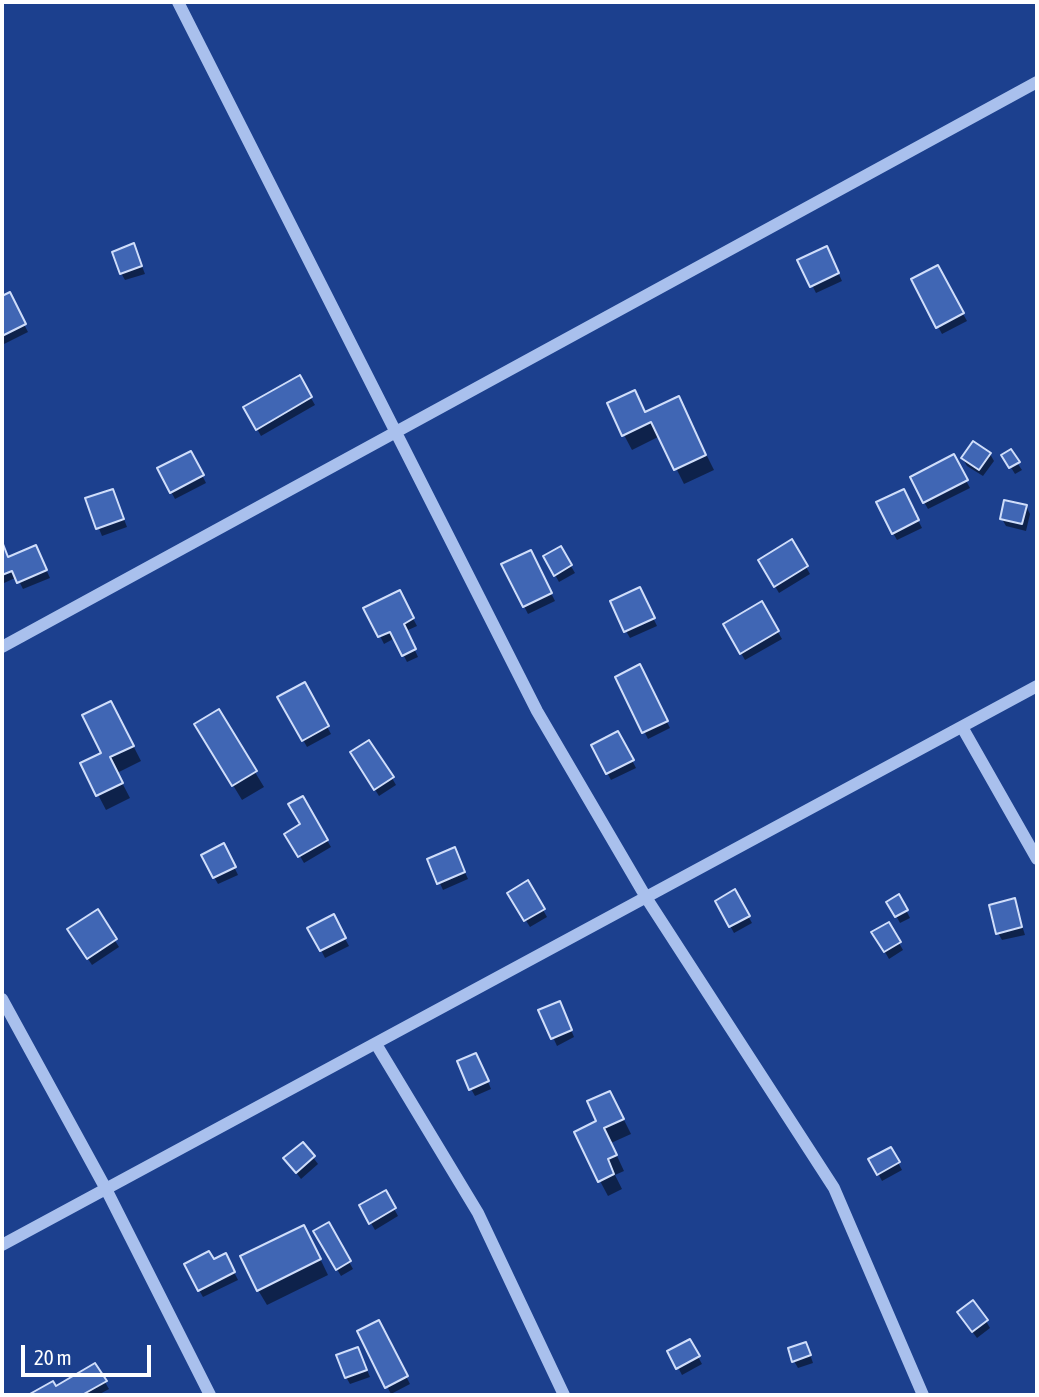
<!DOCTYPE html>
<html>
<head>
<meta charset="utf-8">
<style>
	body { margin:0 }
	#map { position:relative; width:1039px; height:1397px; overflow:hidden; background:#1c408e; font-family:"Asap Condensed",sans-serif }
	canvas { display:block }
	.frame { position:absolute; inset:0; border:4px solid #fff; pointer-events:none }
	.scale { position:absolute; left:21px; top:1345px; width:130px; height:32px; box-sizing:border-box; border:4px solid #fff; border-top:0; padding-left:9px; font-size:21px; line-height:24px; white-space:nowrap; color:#fff; -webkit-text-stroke:5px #1c408e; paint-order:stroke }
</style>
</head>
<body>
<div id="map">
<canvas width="1039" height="1397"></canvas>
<div class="frame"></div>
<div class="scale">20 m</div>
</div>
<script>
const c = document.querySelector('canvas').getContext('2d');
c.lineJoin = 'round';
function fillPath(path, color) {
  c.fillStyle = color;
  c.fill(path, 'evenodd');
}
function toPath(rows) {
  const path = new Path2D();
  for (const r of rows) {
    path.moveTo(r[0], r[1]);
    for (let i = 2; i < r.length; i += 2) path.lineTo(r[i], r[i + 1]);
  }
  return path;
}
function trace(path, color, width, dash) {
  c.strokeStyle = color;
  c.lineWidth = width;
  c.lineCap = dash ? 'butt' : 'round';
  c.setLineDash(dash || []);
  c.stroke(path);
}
const shadow = toPath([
	[137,253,145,274,125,280,121,273],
	[830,255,842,281,816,293,800,261],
	[937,267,967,321,942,334,913,280],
	[9,295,28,332,2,345,2,298],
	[299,377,315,405,261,436,245,407],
	[635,392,646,413,678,398,714,470,684,484,660,436,632,450,624,435],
	[1010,452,1022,470,1015,474,1004,456],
	[191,453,206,483,175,499,159,469],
	[990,454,994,461,983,476,967,466,963,459],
	[953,456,970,488,928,509,924,502],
	[113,491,127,527,102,536,87,499],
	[907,498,922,528,897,540,893,533],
	[1026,506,1030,514,1026,531,1006,526,1002,519],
	[792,542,810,574,779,593,760,561],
	[2,547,8,559,39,554,50,578,23,589,17,577,2,584],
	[561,549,575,573,559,582,545,557],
	[534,559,555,601,528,614,503,565],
	[399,592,417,626,406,631,418,657,407,662,395,638,384,644,366,608],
	[643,597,657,626,630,638,626,631],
	[761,603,782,639,745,660,725,625],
	[643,674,670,728,648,739,617,677],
	[304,685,331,734,307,747,280,698],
	[218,711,264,787,242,800,205,739],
	[119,718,141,761,117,773,130,798,106,810,82,764,103,754],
	[618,733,636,768,611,780,593,746],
	[352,753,392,778,396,785,379,796],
	[302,798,331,847,304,863,287,834,302,825],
	[227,852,238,875,218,884,214,877],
	[458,857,468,879,443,890,429,860],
	[528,883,547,917,530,927,509,893],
	[735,892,752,923,734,933,717,902],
	[899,896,910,918,900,923,889,902],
	[1014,900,1025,935,1002,940,998,933],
	[97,912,119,947,92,965,73,936],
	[333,917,349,946,325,958,310,928],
	[888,924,903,950,889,959,874,933],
	[541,1011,563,1011,574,1037,557,1046],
	[480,1062,491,1089,475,1096,471,1089],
	[618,1108,631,1134,611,1143,624,1171,615,1175,622,1189,608,1196,600,1181,598,1122],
	[303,1144,318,1164,301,1179,286,1159],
	[891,1149,902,1170,882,1181,871,1160],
	[385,1192,398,1216,375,1230,361,1206],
	[328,1224,353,1269,341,1276,315,1232],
	[312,1242,328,1275,267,1305,258,1290],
	[213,1261,229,1262,238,1280,203,1297,199,1290],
	[963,1319,986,1321,990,1328,977,1338],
	[382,1329,410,1384,391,1394,359,1332],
	[690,1342,702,1364,682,1375,670,1352],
	[358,1349,370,1377,350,1384,346,1377],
	[809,1351,813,1363,798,1368,794,1361],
	[95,1365,109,1389,98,1395,32,1395,53,1383,56,1388]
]);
const building = toPath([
	[134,243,142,266,120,274,112,252,134,243],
	[827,246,839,273,810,287,797,260,827,246],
	[938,265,964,313,936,328,911,279,938,265],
	[10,292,26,324,2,336,2,296,10,292],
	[300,375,312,397,256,430,243,407,300,375],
	[635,390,645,412,679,396,706,455,674,470,651,422,622,436,607,403,635,390],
	[973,441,991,453,979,470,961,458,973,441],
	[1011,449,1020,462,1009,468,1001,455,1011,449],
	[191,451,204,475,170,493,157,468,191,451],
	[954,454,968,480,923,503,910,477,954,454],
	[113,489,124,519,96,529,85,498,113,489],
	[904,489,919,520,892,534,876,502,904,489],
	[1004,500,1027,505,1022,524,1000,519,1004,500],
	[792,539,808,566,774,587,758,560,792,539],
	[3,544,8,557,36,545,47,570,17,583,12,571,2,575,3,544],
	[561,546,572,565,554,576,543,556,561,546],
	[531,550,552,593,523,607,501,564,531,550],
	[640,587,655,618,624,632,610,601,640,587],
	[400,590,414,618,404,624,416,649,402,656,390,632,378,637,363,608,400,590],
	[762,601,779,631,740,654,723,624,762,601],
	[640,664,668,721,642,733,615,677,640,664],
	[305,682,329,726,302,741,277,697,305,682],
	[111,701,134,746,110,757,123,783,96,796,80,763,101,753,82,715,111,701],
	[219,709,257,771,232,786,194,724,219,709],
	[618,731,634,760,606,774,591,745,618,731],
	[369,740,394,777,374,790,350,752,369,740],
	[303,796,328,840,298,857,284,834,300,824,288,804,303,796],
	[224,843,236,867,213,878,201,855,224,843],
	[455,847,465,872,437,884,427,859,455,847],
	[528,880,545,909,524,921,507,893,528,880],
	[735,889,750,916,729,927,715,901,735,889],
	[899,894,908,910,895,917,886,902,899,894],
	[1015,898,1022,927,996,934,989,905,1015,898],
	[98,909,117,939,87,959,67,929,98,909],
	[334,914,346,938,320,951,307,928,334,914],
	[889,922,901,942,884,952,871,932,889,922],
	[560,1001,572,1030,551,1039,538,1010,560,1001],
	[476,1053,489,1081,469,1090,457,1061,476,1053],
	[610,1091,624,1119,604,1128,617,1155,608,1159,614,1174,598,1182,574,1132,596,1121,587,1101,610,1091],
	[303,1142,315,1156,296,1173,283,1158,303,1142],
	[891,1147,900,1162,877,1175,868,1159,891,1147],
	[386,1190,396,1208,369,1224,359,1205,386,1190],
	[329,1222,351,1261,336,1270,313,1231,329,1222],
	[304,1225,321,1259,257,1291,240,1256,304,1225],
	[209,1251,214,1259,226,1253,235,1272,198,1291,184,1264,209,1251],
	[973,1300,988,1320,972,1332,957,1312,973,1300],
	[379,1320,408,1376,385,1388,357,1331,379,1320],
	[690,1339,700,1356,676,1369,667,1351,690,1339],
	[806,1342,811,1355,792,1362,788,1348,806,1342],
	[358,1347,367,1370,345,1378,336,1355,358,1347],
	[95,1363,107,1381,82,1395,28,1395,53,1381,56,1386,95,1363]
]);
const minor = toPath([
	[178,2,537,711,647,899,834,1188,923,1395],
	[2,647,1037,82],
	[962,727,1037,859],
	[2,999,106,1189,210,1395],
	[376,1044,478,1213,564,1395],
	[2,1245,1037,686]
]);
fillPath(shadow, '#0007');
fillPath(building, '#4066b4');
trace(building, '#cfddfa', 2);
trace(minor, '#a9c0ed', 12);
</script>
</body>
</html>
